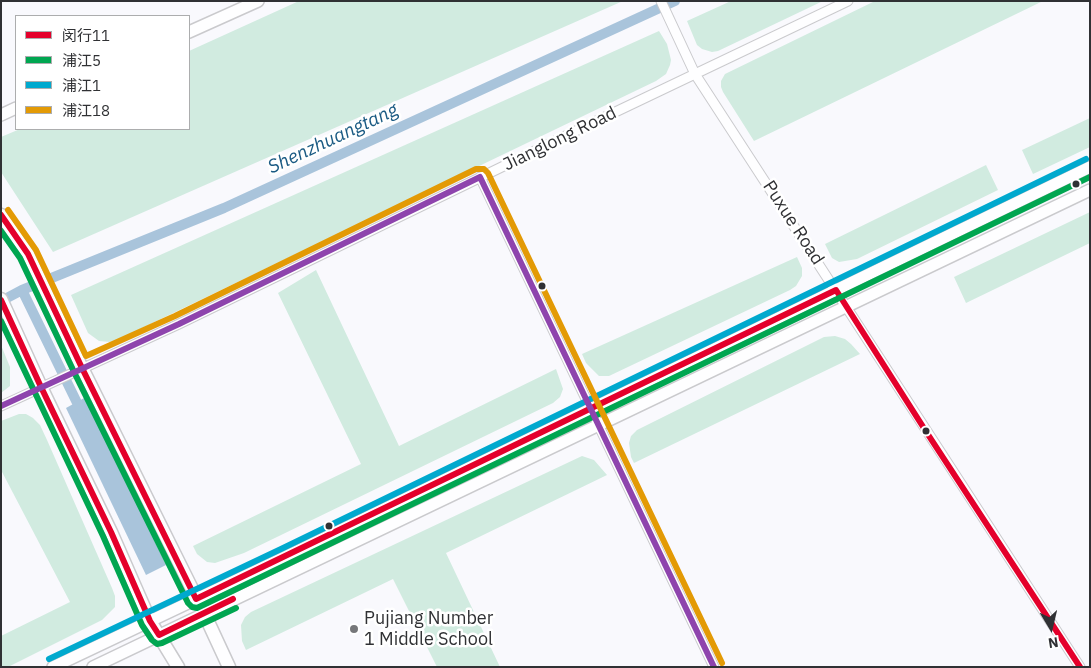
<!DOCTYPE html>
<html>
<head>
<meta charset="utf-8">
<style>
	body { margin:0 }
	#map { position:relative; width:1091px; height:668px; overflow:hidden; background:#f9f9fd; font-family:"IBM Plex Sans","Noto Sans SC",sans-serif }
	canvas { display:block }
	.frame { position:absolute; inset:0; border:2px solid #303134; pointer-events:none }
	.legend { position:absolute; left:15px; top:15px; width:175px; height:115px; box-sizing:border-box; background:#fff; border:1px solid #acadae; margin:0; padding:6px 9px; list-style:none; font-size:15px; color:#303134 }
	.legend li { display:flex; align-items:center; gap:10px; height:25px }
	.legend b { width:25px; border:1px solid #acadae }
	.north { position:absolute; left:1026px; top:603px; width:50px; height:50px; -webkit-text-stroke:4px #fff; paint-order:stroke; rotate:171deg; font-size:14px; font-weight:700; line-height:20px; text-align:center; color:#303134 }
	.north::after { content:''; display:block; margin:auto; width:18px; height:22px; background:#303134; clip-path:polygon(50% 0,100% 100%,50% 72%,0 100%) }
</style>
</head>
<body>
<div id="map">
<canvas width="1091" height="668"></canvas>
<div class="frame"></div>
<ul class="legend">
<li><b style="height:6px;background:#e4002b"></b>闵行11</li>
<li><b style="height:6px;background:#00a651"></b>浦江5</li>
<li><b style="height:6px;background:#00a9ce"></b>浦江1</li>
<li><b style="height:6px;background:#e39a05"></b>浦江18</li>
</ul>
<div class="north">N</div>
</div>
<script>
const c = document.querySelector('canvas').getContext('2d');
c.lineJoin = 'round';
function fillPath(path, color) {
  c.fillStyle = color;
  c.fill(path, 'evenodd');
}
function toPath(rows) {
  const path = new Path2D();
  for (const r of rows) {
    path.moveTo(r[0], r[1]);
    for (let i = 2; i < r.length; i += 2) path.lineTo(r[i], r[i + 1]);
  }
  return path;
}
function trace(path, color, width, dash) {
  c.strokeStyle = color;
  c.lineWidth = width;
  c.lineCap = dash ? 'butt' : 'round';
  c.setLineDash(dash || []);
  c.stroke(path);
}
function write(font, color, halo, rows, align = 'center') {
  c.font = font + ' "IBM Plex Sans",sans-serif';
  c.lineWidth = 5;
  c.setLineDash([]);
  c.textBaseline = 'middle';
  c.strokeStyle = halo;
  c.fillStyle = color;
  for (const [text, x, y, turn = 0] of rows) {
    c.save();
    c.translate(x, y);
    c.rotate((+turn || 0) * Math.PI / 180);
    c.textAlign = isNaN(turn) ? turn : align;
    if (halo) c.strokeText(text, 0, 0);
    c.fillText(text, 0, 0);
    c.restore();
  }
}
const green = toPath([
	[299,1,623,1,53,252,1,172,1,137,20,129,189,129,189,51],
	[731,1,823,1,718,51,712,52,702,49,697,45,687,21],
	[875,1,1043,1,754,141,723,92,721,87,721,81,725,74],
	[659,31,667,44,671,60,670,65,666,74,656,81,115,341,110,342,99,341,88,333,71,295],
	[1090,118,1090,147,1033,174,1022,150],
	[986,165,998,190,857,259,839,262,832,258,825,244],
	[1090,212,1090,243,966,303,954,277],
	[797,257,802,268,802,276,796,286,790,290,609,376,599,376,586,363,582,354],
	[316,270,399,446,556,369,563,389,560,397,553,403,244,553,215,563,207,562,197,554,193,546,361,464,278,293],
	[835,336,845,339,851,344,860,354,634,463,631,457,629,443,631,436,637,430,824,337],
	[1,345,10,367,10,386,1,393],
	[19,414,26,414,33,418,40,425,47,440,112,588,115,596,115,607,102,620,8,667,1,667,1,636,70,602,1,470,1,421],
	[582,456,594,460,607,475,446,553,500,667,437,667,393,579,246,650,242,641,241,625,245,617,251,612]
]);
const water = toPath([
	[86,397,166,565,146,575,66,408]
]);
const canal = toPath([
	[22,290,82,413],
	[1,301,22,290,224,208,675,1]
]);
const minor = toPath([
	[661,1,695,74,1080,667],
	[480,177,714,667],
	[1,406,179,324,586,126,848,1]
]);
const tertiary = toPath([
	[189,32,258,1],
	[1,115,16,108],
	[53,667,285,557,1090,167],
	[93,667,1090,190]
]);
const secondary = toPath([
	[1,215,28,254,82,368,204,613,229,667],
	[1,299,41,387,111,532,150,621,178,667]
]);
const bus1 = toPath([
	[1,215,28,254,82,368,196,599,836,290,927,433,1080,667],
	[1,300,41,387,111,532,150,621,159,635,233,599]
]);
const bus2 = toPath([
	[1,231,20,258,74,372,188,603,192,607,197,608,1090,177],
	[1,321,103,536,142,625,152,640,157,644,162,643,236,608]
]);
const bus3 = toPath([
	[49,659,281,549,1086,159]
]);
const bus4 = toPath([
	[8,210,36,250,86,356,175,316,476,169,484,169,488,173,722,663]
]);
const bus5 = toPath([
	[1,406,179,324,480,177,714,667]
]);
const markers = [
	[1076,184,4.5,"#303134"],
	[542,286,4.5,"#303134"],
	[926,431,4.5,"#303134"],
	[329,526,4.5,"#303134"],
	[354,629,5,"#76777a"]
];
const streetNames = [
	["Jianglong Road",560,139,-26],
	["Puxue Road",793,223,57]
];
const poiNames = [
	["Pujiang Number",364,619],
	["1 Middle School",364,640]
];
const waterNames = [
	["Shenzhuangtang",333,139,-25]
];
fillPath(green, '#d1ebe0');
fillPath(water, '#a9c4db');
trace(canal, '#a9c4db', 10);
trace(minor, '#cacacd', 11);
trace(tertiary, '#cacacd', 14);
trace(secondary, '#cacacd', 15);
trace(minor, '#fefeff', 9);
trace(tertiary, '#fefeff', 11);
trace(secondary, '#fefeff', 12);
trace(bus1, '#e4002b', 6);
trace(bus2, '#00a651', 6);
trace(bus3, '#00a9ce', 6);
trace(bus4, '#e39a05', 6);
trace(bus5, '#8e44ad', 6);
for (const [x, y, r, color] of markers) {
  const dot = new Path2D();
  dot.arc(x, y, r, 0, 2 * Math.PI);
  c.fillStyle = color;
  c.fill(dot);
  trace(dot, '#fff', 2);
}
write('18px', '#303134', '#fff', streetNames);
write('18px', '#303134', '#fff', poiNames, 'left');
write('italic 19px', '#1a5a83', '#fff', waterNames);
</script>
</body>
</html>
